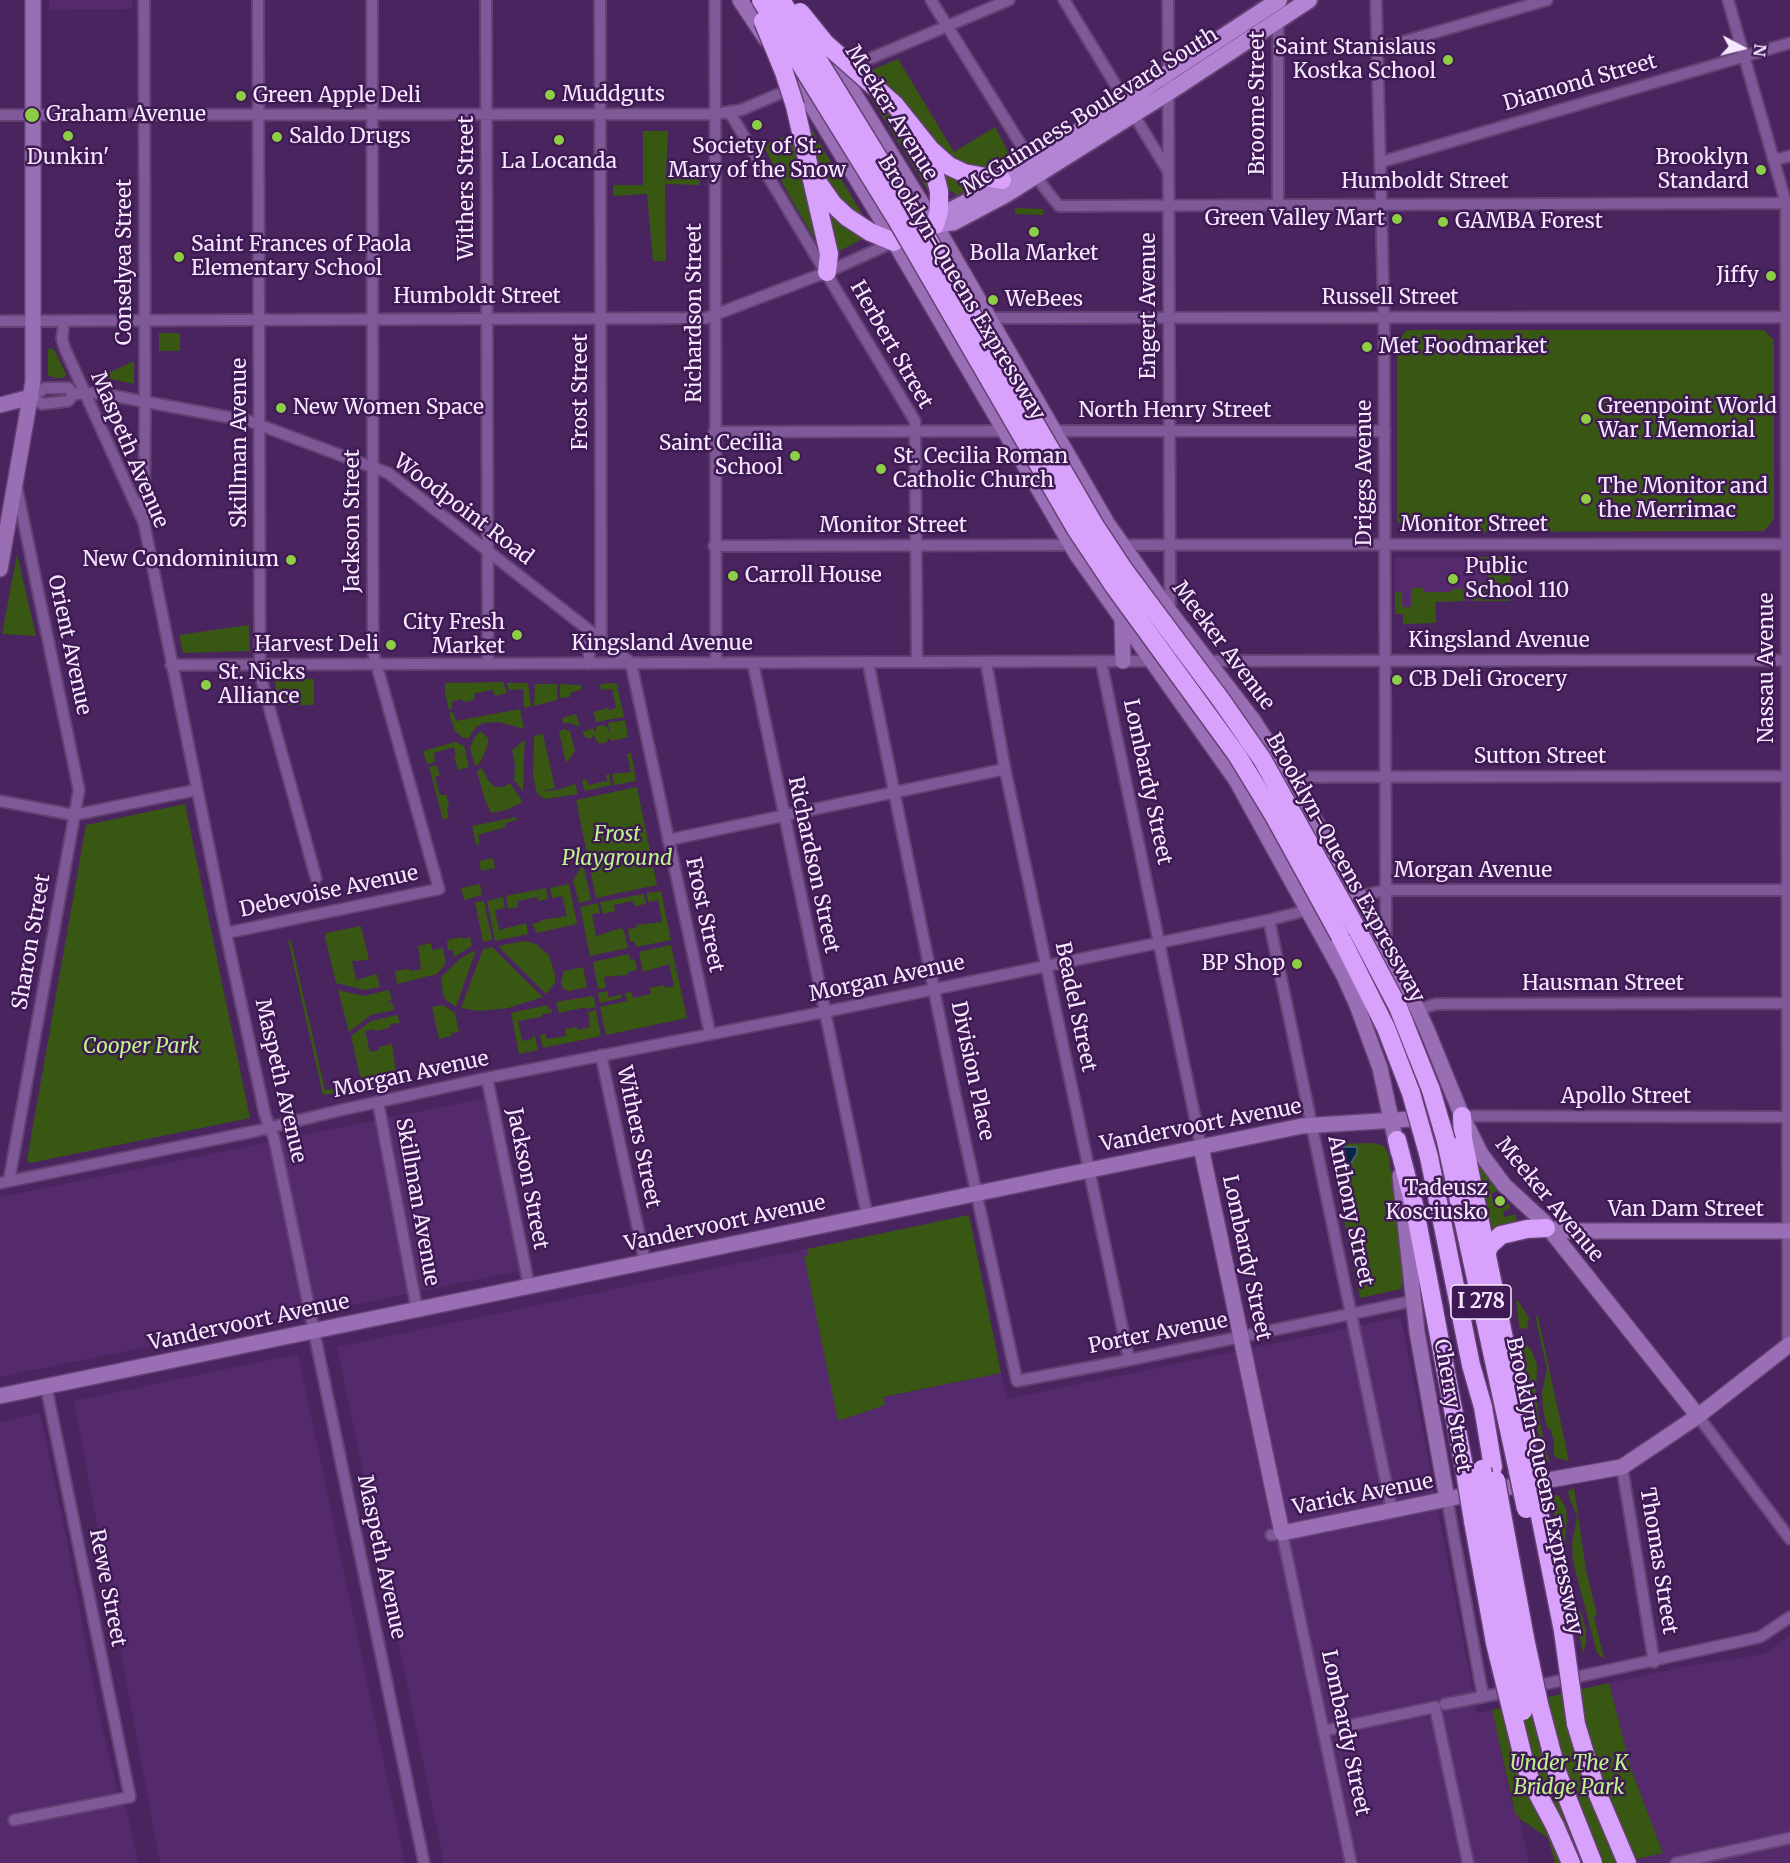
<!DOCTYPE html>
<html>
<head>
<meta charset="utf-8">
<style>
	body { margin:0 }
	#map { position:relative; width:1790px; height:1863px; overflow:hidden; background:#49245e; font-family:Merriweather,serif }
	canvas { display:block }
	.north { position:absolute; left:1712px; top:18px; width:60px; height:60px; -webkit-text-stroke:4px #3e1953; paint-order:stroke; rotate:97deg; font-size:16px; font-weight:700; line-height:24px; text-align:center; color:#f6e9ff }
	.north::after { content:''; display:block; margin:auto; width:21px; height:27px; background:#f6e9ff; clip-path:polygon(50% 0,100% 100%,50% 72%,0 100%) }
</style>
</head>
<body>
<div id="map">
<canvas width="1790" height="1863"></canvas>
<div class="north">N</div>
</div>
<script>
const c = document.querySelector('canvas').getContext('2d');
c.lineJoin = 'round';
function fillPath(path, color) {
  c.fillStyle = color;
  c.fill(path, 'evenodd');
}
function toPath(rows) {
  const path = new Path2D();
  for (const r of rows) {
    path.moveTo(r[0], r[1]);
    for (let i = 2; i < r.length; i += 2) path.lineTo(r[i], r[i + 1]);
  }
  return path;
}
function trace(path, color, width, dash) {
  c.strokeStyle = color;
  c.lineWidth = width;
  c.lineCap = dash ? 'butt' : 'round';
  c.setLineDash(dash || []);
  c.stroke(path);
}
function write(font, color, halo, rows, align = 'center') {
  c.font = font + ' Merriweather,serif';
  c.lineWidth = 5;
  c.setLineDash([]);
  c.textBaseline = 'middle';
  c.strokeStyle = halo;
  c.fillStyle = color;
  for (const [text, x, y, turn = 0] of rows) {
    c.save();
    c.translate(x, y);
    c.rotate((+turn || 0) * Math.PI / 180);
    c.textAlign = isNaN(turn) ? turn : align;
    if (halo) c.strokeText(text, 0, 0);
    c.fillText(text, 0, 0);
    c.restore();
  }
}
const built = toPath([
	[49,0,132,0,132,9,49,10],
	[1511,557,1510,601,1436,602,1436,623,1403,624,1403,614,1395,614,1395,558],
	[486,1098,519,1271,0,1377,0,1197],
	[811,1248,844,1406,1001,1373,1007,1399,1401,1317,1477,1713,1492,1710,1512,1804,1519,1817,1529,1863,444,1863,337,1347],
	[298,1354,405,1863,160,1863,74,1401],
	[40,1413,68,1545,96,1700,117,1790,127,1810,138,1863,0,1863,0,1422],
	[1790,1635,1790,1863,1621,1863,1663,1853,1630,1766,1609,1683,1683,1667,1764,1654]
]);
const green = toPath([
	[898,59,954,152,995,127,1011,157,992,167,982,170,950,161,869,71],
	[864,87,875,96,907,131,921,156,933,191,929,192],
	[808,123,865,219,852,215,817,171],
	[643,131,668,131,666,175,700,175,700,185,665,184,666,261,653,261,647,194,613,196,613,185,643,185],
	[793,133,816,237,814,238,786,190,763,145],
	[944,171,972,182,971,188,955,196,955,193,948,190,945,191,941,174],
	[1015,208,1043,209,1043,215,1015,214],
	[827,212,864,238,836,253],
	[1407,330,1764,330,1774,340,1774,519,1764,531,1473,532,1473,530,1466,530,1466,532,1433,530,1433,532,1408,532,1397,521,1397,341],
	[159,333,180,333,180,351,159,351],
	[51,348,55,351,66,374,64,378,55,378,48,375,48,349],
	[132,362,134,362,134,384,106,378,104,375],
	[17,554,36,636,2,634],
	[1479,557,1511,557,1510,601,1473,601,1473,592,1479,592,1479,582,1488,582,1488,570,1479,569],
	[1411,588,1423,588,1424,592,1450,592,1453,589,1463,589,1464,601,1435,602,1436,623,1403,624,1403,614,1395,614,1395,592,1402,592,1402,607,1411,607],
	[249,625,250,651,183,653,179,635],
	[274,678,314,679,314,705,280,705],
	[503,682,507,693,495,696,493,690,475,693,474,700,464,702,461,699,453,701,451,703,452,709,449,710,445,693,445,683],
	[507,683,528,683,531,706,524,708,523,689,509,690],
	[615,683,617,685,624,717,596,722,593,712,607,708,609,710,616,708,612,689,601,690,600,684],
	[535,684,557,684,557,700,534,706],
	[560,684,581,685,581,690,571,692,570,697,560,698],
	[520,709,524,729,499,722,483,723,475,728,469,738,463,738,455,731,449,713,453,712,456,721],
	[576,714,580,727,570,723,563,723,562,718],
	[625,720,628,737,611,741,610,738,607,740,607,742,599,744,598,741,596,741,594,734,592,738,586,738,582,732,593,728,595,733,597,726,603,725,607,727,610,736,608,723],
	[564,729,570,731,575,751,566,763,559,732],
	[480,731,488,738,488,744,480,763,475,766,470,748,474,738],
	[543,734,555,788,540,792,557,790,575,784,578,794,545,799,537,794,533,776,534,736],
	[525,740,524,753,523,791,514,780,515,765,512,750],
	[455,742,464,746,469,767,458,770,454,757,456,756,454,747,434,753,435,762,427,764,423,751],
	[631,753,636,781,614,785,612,774,631,772,627,754],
	[437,765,440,775,435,777,440,795,446,795,449,805,447,810,449,817,443,820,429,767],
	[482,768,488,780,495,787,503,787,510,783,523,802,506,810,491,813,484,797,477,771],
	[609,774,611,785,585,791,582,780,586,779,588,785,607,781,606,775],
	[637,787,657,885,596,898,576,800],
	[185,804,250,1118,30,1163,27,1160,86,825],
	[516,817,517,820,506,823,506,827,478,835,480,844,476,845,472,826],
	[493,858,495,868,481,871,479,861],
	[583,864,591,900,579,903,573,880],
	[480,884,482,895,464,900,461,888],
	[569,884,577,924,537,933,532,924,541,922,541,920,567,916,562,896,552,898,550,888],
	[546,888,548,899,538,901,537,897,518,901,518,907,508,909,506,896],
	[661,891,671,940,636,947,634,941,630,942,628,929,637,928,636,925,662,922,658,900,648,902,647,893],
	[644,894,646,904,635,906,632,901,614,905,615,911,603,914,600,902],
	[503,897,505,908,495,910,499,930,526,923,528,934,495,941,487,901],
	[484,901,492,940,483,942,475,902],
	[598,903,600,913,592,914,596,936,621,928,624,931,628,948,590,956,580,907],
	[361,926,369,960,352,961,356,980,377,974,380,987,365,990,336,983,325,937,326,933],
	[461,937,462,939,470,937,472,946,454,957,453,950,448,950,447,940],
	[288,940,291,941,325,1090,333,1089,334,1093,323,1095],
	[524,941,536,944,549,955,555,975,555,983,546,994,498,946],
	[431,943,432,950,443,948,446,963,437,974,397,984,395,971,408,969,411,971,421,969,418,946],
	[671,945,687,1018,606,1035,600,1007,627,1001,625,993,631,992,633,998,651,994,650,988,664,985,665,988,674,986,669,964,643,972,639,952],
	[492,947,543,997,508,1008,479,1011,461,1008,483,949],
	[476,950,456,1007,446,1000,443,995,441,977,461,958],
	[629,954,630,960,635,959,637,970,628,972,627,975,604,977,606,988,598,989,593,962],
	[583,967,587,987,569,991,563,989,561,982,564,971],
	[338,990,364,996,389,990,392,1000,388,1001,388,1003,392,1002,394,1010,371,1015,349,1032],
	[607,991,609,998,621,994,622,998,600,1003,598,993],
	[592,996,594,998,596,1007,587,1009,586,1007,559,1013,556,1002],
	[443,1005,455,1013,459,1032,451,1033,451,1036,439,1039,432,1007],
	[547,1005,548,1009,551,1009,552,1013,543,1014,541,1017,518,1021,522,1041,532,1039,533,1036,535,1036,538,1050,519,1054,511,1013],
	[596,1010,601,1036,543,1048,540,1035,545,1034,547,1039,566,1036,565,1029,577,1027,578,1030,590,1027,588,1012],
	[397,1015,400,1023,391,1024,389,1028,375,1031,374,1029,365,1031,370,1052,379,1050,379,1047,392,1044,397,1080,362,1085,351,1036,371,1021],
	[1374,1143,1384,1146,1389,1156,1403,1283,1401,1289,1360,1298,1330,1151,1331,1146,1335,1144],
	[1473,1146,1503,1188,1492,1193,1492,1199,1500,1198,1501,1204,1509,1203,1510,1209,1503,1211,1504,1217,1516,1214,1517,1224,1490,1233],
	[969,1215,1001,1373,883,1397,885,1405,838,1421,804,1256,809,1255,807,1249],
	[1516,1300,1519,1302,1529,1318,1527,1329,1520,1328,1519,1324],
	[1538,1314,1538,1316,1569,1461,1556,1458,1554,1455,1554,1443,1551,1430,1547,1428,1543,1409,1542,1392,1547,1369,1537,1325,1536,1318],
	[1518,1336,1532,1351,1537,1365,1536,1391,1538,1412,1545,1447,1549,1460,1545,1466],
	[1574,1488,1586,1570,1597,1615,1594,1616,1604,1659,1597,1653,1573,1561,1572,1544,1577,1516,1570,1500,1568,1491],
	[1550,1493,1559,1496,1566,1508,1567,1520,1564,1548,1576,1606,1581,1613,1586,1629,1586,1643,1583,1653],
	[1609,1683,1630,1766,1663,1853,1621,1863,1555,1863,1548,1838,1520,1819,1515,1813,1492,1710]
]);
const water = toPath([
	[1341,1147,1357,1147,1357,1153,1350,1165,1340,1169,1336,1154,1338,1150,1341,1147]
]);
const minor = toPath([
	[258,0,260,674,316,878],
	[486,0,488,664],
	[600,0,601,640],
	[715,0,716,663],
	[931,0,1023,148,1043,186,1059,206,1790,203],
	[1064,0,1168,171],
	[1168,0,1170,612],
	[1376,0,1384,318,1386,943],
	[1728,0,1786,203,1788,1344],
	[1278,17,1278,205],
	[1378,49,1547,0],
	[850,67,1009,0],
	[730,113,915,421,917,662],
	[0,115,715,114,741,110,793,88],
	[1774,160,1790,156],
	[1381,162,1790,43],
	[989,318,1790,317],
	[0,321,706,318,827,272,894,242],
	[64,321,62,339,65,349,144,523,226,933,265,1115,274,1138,424,1863],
	[74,394,68,388,45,388,31,397,42,404,68,401,74,394,98,393,249,421,388,473,631,663],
	[1050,431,1385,431],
	[714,432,1008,431],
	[144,519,145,414,144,0],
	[1122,545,1790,544],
	[714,546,1071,545],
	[1101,661,1201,1147],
	[1205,661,1790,660],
	[868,662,955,1094,1017,1381,1129,1360,1413,1301],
	[986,662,1005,769,1129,1360],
	[631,663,710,1034],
	[753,663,867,1215],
	[589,664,589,631],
	[171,665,1158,661],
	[1290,777,1790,776],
	[0,801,74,815,196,790],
	[668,840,1005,769],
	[1336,902,1386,890,1790,890],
	[1269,920,1392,1511],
	[226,933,439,889,373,652,372,0],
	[1418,1010,1436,1004,1790,1003],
	[601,1055,645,1262],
	[487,1078,529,1286],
	[378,1102,417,1310],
	[1462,1116,1790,1117],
	[9,1181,79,790,17,489],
	[0,1183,256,1131,341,1110,487,1078,824,1012,1269,920,1312,909],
	[1698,1416,1790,1539],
	[1622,1467,1654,1662],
	[1447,1499,1483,1697],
	[1271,1535,1282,1533,1351,1863],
	[1531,1687,1760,1637,1790,1617],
	[1445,1704,1513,1691],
	[1323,1731,1435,1707,1468,1863],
	[14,1820,130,1797,46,1386],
	[1676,1863,1790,1838]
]);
const secondary = toPath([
	[740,0,766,39],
	[826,48,943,238,1107,523,1170,612,1253,720,1290,777,1367,910,1407,986,1427,1030,1462,1116,1481,1154,1504,1185,1543,1221,1698,1416],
	[785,66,806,96,884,224,1077,555,1236,780,1344,976,1357,1005,1380,1068,1398,1152],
	[0,405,31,397],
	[0,569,33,381,33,0],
	[1122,617,1123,661],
	[1201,1147,1282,1533,1457,1497],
	[1400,1176,1417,1332,1447,1499],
	[1546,1228,1567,1231,1790,1231],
	[0,1396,1302,1126,1427,1118],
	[1487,1491,1622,1467,1698,1416,1790,1344]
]);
const primary = toPath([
	[936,224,953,209,988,191,1279,0],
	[925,230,935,225,954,222,1005,195,1169,92,1309,0]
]);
const motorway = toPath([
	[895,105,931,150,949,166,964,173,1002,180],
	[795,106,829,254,827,272],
	[926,148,932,164,939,191,939,211,935,225],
	[816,180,833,204,847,217,870,232,894,242],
	[1358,931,1398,1007,1431,1090],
	[1340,936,1386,1028,1411,1093],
	[1462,1116,1463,1139,1529,1460],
	[1397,1140,1414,1205,1465,1472],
	[1446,1141,1516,1462],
	[1429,1157,1471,1365,1483,1407,1493,1467],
	[1486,1254,1490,1245,1501,1235,1527,1229,1546,1228],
	[1538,1506,1563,1631],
	[1502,1514,1525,1638],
	[1490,1517,1509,1640],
	[1473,1521,1495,1643],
	[1576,1724,1596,1790,1627,1863],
	[1555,1826,1571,1863]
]);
const motorwayBridge = toPath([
	[761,0,897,220,1076,529,1114,586,1237,755,1273,814,1340,936],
	[781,0,919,224,1095,526,1124,570,1221,700,1262,759,1358,931],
	[800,12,825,43,895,105],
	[763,21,784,72,795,106],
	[1431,1090,1446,1141],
	[1411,1093,1429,1157],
	[1529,1460,1538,1506],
	[1516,1462,1526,1509],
	[1482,1469,1490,1517],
	[1465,1472,1473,1521],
	[1496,1480,1502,1514],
	[1563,1631,1576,1724],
	[1525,1638,1539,1704,1557,1772,1593,1863],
	[1509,1640,1523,1711],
	[1495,1643,1524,1761,1530,1779,1555,1826]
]);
const markers = [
	[1448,60,6,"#8dce44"],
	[550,95,6,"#8dce44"],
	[241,96,6,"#8dce44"],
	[32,115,8,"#8dce44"],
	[757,125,6,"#8dce44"],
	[68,136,6,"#8dce44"],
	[277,137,6,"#8dce44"],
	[559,140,6,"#8dce44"],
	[1761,170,6,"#8dce44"],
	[1397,219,6,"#8dce44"],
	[1443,222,6,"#8dce44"],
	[1034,232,6,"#8dce44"],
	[179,257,6,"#8dce44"],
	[1771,276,6,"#8dce44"],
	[993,300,6,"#8dce44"],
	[1367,347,6,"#8dce44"],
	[281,408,6,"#8dce44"],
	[1586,419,6,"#8dce44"],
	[795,456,6,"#8dce44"],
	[881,469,6,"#8dce44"],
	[1586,499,6,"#8dce44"],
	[291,560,6,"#8dce44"],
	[733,576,6,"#8dce44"],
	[1453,579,6,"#8dce44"],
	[517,635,6,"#8dce44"],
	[391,645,6,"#8dce44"],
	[1397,680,6,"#8dce44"],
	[206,685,6,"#8dce44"],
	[1297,964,6,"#8dce44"],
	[1500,1201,6,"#8dce44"]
];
const shields = [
	[1481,1302,60]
];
const shieldNames = [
	["I 278",1481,1302]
];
const poiNames = [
	["Saint Stanislaus",1436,48,"right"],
	["Kostka School",1436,72,"right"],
	["Muddguts",562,95],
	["Green Apple Deli",253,96],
	["Graham Avenue",46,115],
	["Saldo Drugs",289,137],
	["Society of St.",757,147,"center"],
	["Mary of the Snow",757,171,"center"],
	["Dunkin'",68,158,"center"],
	["Brooklyn",1749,158,"right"],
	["Standard",1749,182,"right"],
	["La Locanda",559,162,"center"],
	["Green Valley Mart",1385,219,"right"],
	["GAMBA Forest",1455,222],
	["Saint Frances of Paola",191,245],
	["Elementary School",191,269],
	["Bolla Market",1034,254,"center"],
	["Jiffy",1759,276,"right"],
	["WeBees",1005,300],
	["Met Foodmarket",1379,347],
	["Greenpoint World",1598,407],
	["War I Memorial",1598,431],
	["New Women Space",293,408],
	["Saint Cecilia",783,444,"right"],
	["School",783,468,"right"],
	["St. Cecilia Roman",893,457],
	["Catholic Church",893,481],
	["The Monitor and",1598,487],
	["the Merrimac",1598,511],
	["New Condominium",279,560,"right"],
	["Public",1465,567],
	["School 110",1465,591],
	["Carroll House",745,576],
	["City Fresh",505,623,"right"],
	["Market",505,647,"right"],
	["Harvest Deli",379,645,"right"],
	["St. Nicks",218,673],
	["Alliance",218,697],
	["CB Deli Grocery",1409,680],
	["BP Shop",1285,964,"right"],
	["Tadeusz",1488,1189,"right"],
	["Kosciusko",1488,1213,"right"]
];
const streetNames = [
	["Diamond Street",1580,83,-16],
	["Broome Street",1258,103,-90],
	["McGuinness Boulevard South",1090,112,-32],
	["Meeker Avenue",891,113,58],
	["Humboldt Street",1425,182],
	["Withers Street",467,188,-90],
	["Conselyea Street",125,262,-90],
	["Brooklyn-Queens Expressway",961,288,59],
	["Humboldt Street",477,297],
	["Russell Street",1390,298],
	["Engert Avenue",1149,306,-90],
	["Richardson Street",695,313,-90],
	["Herbert Street",891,345,60],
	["Frost Street",581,392,-90],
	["North Henry Street",1175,411],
	["Skillman Avenue",240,443,-90],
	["Maspeth Avenue",129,450,67],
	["Driggs Avenue",1365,473,-90],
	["Woodpoint Road",463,510,37],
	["Jackson Street",353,521,-90],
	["Monitor Street",1474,525],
	["Monitor Street",893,526],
	["Kingsland Avenue",1499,641],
	["Kingsland Avenue",662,644],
	["Orient Avenue",69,645,78],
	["Meeker Avenue",1223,646,53],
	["Nassau Avenue",1767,668,-90],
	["Sutton Street",1540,757],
	["Lombardy Street",1147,782,78],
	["Richardson Street",813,865,78],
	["Brooklyn-Queens Expressway",1345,868,61],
	["Morgan Avenue",1473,871],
	["Debevoise Avenue",329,892,-12],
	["Frost Street",704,915,78],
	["Sharon Street",32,942,-80],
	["Morgan Avenue",887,979,-12],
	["Hausman Street",1603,984],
	["Beadel Street",1075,1007,78],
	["Division Place",972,1071,78],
	["Morgan Avenue",411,1075,-12],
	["Maspeth Avenue",280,1081,77],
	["Apollo Street",1626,1097],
	["Vandervoort Avenue",1201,1126,-11],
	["Withers Street",638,1137,78],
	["Jackson Street",527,1179,79],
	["Meeker Avenue",1549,1200,50],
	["Skillman Avenue",417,1202,80],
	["Van Dam Street",1686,1210],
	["Anthony Street",1350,1211,78],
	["Vandervoort Avenue",725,1224,-12],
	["Lombardy Street",1246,1258,78],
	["Vandervoort Avenue",249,1323,-12],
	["Porter Avenue",1158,1334,-11],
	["Cherry Street",1452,1406,80],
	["Brooklyn-Queens Expressway",1544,1486,78],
	["Varick Avenue",1363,1495,-11],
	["Maspeth Avenue",381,1557,78],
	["Thomas Street",1658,1561,81],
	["Rewe Street",107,1588,79],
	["Lombardy Street",1345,1733,78]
];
const parkNames = [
	["Frost",617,835],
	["Playground",617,859],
	["Cooper Park",141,1047],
	["Under The K",1569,1764],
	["Bridge Park",1569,1788]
];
fillPath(built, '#542a6c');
fillPath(green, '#385712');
fillPath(water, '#042747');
trace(water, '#4d617e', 1.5);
trace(minor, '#634273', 14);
trace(secondary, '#634273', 18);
trace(primary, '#634273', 20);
trace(motorway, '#634273', 21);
trace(minor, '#7f5897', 10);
trace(secondary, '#9a6eb5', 15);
trace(primary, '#b484d4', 16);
trace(motorway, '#d8a2fc', 18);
trace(motorwayBridge, '#634273', 21, []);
trace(motorwayBridge, '#d8a2fc', 18);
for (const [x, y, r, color] of markers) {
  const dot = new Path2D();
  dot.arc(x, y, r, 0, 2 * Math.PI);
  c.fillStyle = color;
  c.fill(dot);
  trace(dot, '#3e1953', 2);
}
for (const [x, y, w] of shields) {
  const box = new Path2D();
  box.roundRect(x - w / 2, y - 17, w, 34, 4.5);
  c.fillStyle = '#3e1953';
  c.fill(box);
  trace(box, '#f6e9ff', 1.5);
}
write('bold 20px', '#f6e9ff', null, shieldNames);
write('21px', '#f6e9ff', '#3e1953', poiNames, 'left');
write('21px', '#f6e9ff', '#3e1953', streetNames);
write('italic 21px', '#bcf488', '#3e1953', parkNames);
</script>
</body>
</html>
